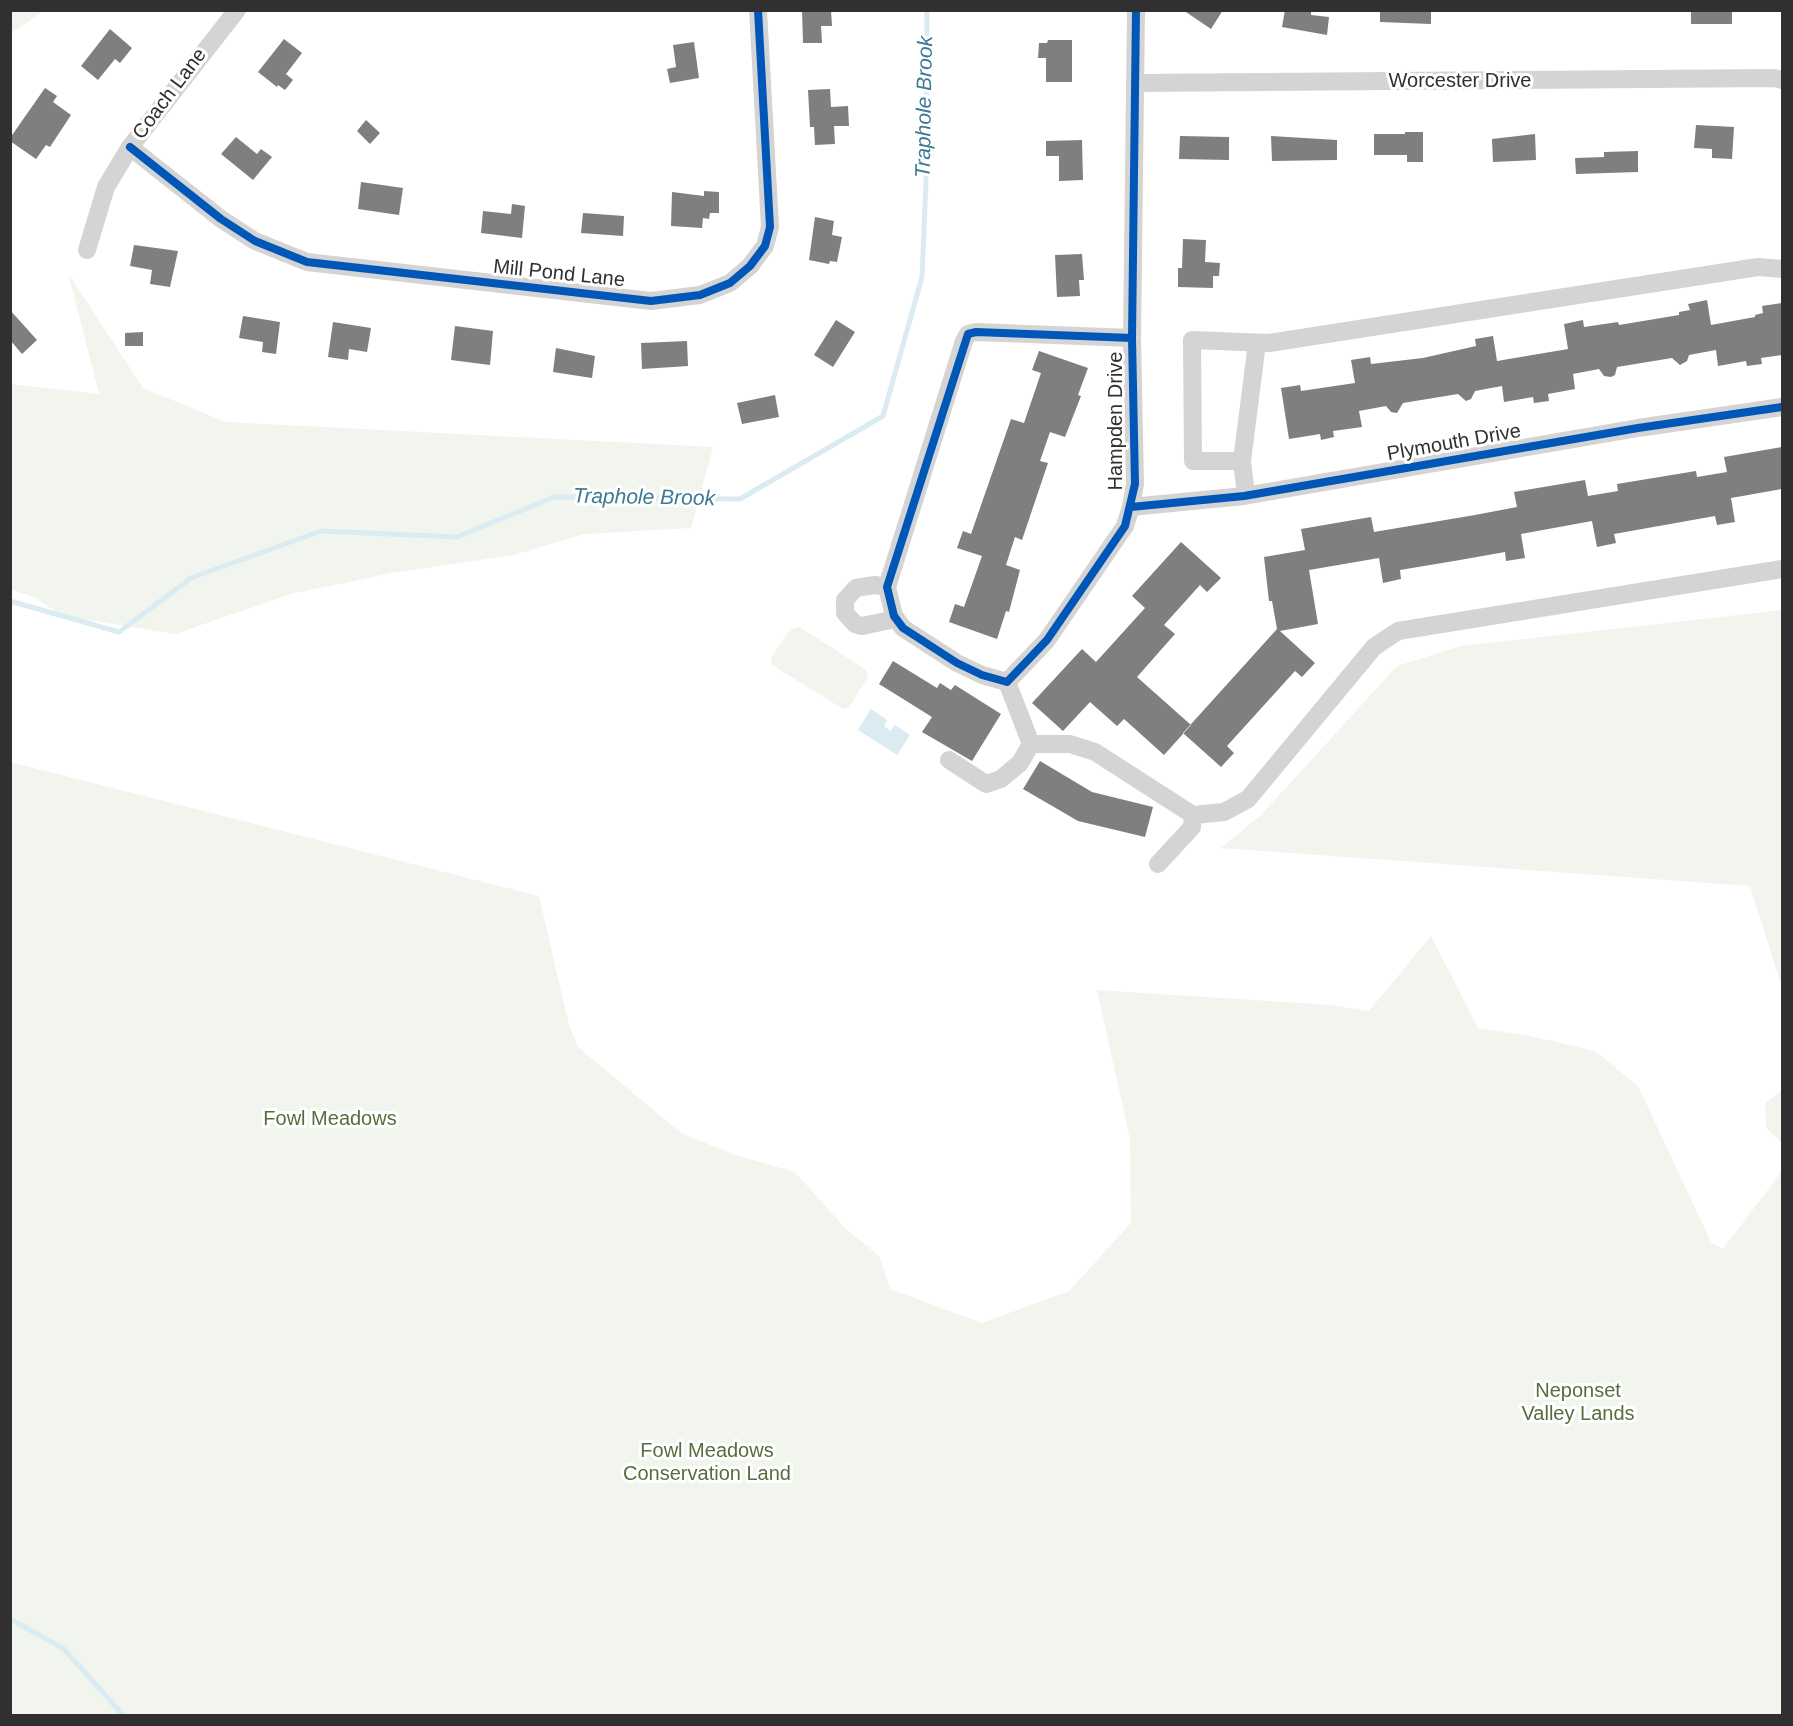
<!DOCTYPE html>
<html>
<head>
<meta charset="utf-8">
<style>
	body { margin:0 }
	#map { position:relative; width:1793px; height:1726px; overflow:hidden; background:#fff; font-family:Arial,sans-serif }
	canvas { display:block }
	.frame { position:absolute; inset:0; border:12px solid #303030; pointer-events:none }
</style>
</head>
<body>
<div id="map">
<canvas width="1793" height="1726"></canvas>
<div class="frame"></div>
</div>
<script>
const c = document.querySelector('canvas').getContext('2d');
c.lineJoin = 'round';
function fillPath(path, color) {
  c.fillStyle = color;
  c.fill(path, 'evenodd');
}
function toPath(rows) {
  const path = new Path2D();
  for (const r of rows) {
    path.moveTo(r[0], r[1]);
    for (let i = 2; i < r.length; i += 2) path.lineTo(r[i], r[i + 1]);
  }
  return path;
}
function trace(path, color, width, dash) {
  c.strokeStyle = color;
  c.lineWidth = width;
  c.lineCap = dash ? 'butt' : 'round';
  c.setLineDash(dash || []);
  c.stroke(path);
}
function write(font, color, halo, rows, align = 'center') {
  c.font = font + ' Arial,sans-serif';
  c.lineWidth = 6;
  c.setLineDash([]);
  c.textBaseline = 'middle';
  c.strokeStyle = halo;
  c.fillStyle = color;
  for (const [text, x, y, turn = 0] of rows) {
    c.save();
    c.translate(x, y);
    c.rotate((+turn || 0) * Math.PI / 180);
    c.textAlign = isNaN(turn) ? turn : align;
    if (halo) c.strokeText(text, 0, 0);
    c.fillText(text, 0, 0);
    c.restore();
  }
}
const green = toPath([
	[11,10,44,10,44,11,11,33],
	[68,273,143,388,226,422,713,447,691,528,585,534,514,555,392,573,291,594,175,634,63,616,32,596,11,590,10,384,99,394],
	[1782,610,1782,988,1750,886,1221,848,1261,815,1397,666,1461,646],
	[800,627,866,670,868,677,849,707,843,709,772,665,771,658,790,629],
	[10,762,539,896,569,1025,578,1047,681,1133,735,1155,795,1172,846,1229,879,1256,890,1289,982,1323,1069,1291,1131,1223,1130,1139,1097,990,1331,1005,1369,1011,1431,936,1478,1028,1530,1036,1595,1051,1638,1086,1711,1242,1723,1249,1782,1171,1782,1715,11,1715],
	[1782,1090,1782,1143,1766,1128,1765,1103]
]);
const water = toPath([
	[871,709,887,720,884,726,890,731,895,725,910,735,897,755,858,730]
]);
const stream = toPath([
	[10,601,119,632,191,578,321,531,457,537,554,497,740,499,883,416,922,277,926,182,927,10],
	[10,1619,63,1648,124,1716]
]);
const building = toPath([
	[802,10,831,10,832,26,821,26,822,43,803,43],
	[1183,10,1223,10,1211,29],
	[1285,10,1311,10,1311,15,1329,17,1327,35,1282,27],
	[1380,10,1431,10,1431,24,1380,22],
	[1691,10,1732,10,1732,24,1691,24],
	[110,29,132,48,120,63,115,59,98,80,81,66],
	[284,39,302,53,286,74,293,80,285,90,278,85,277,87,258,72],
	[1048,40,1072,40,1072,82,1046,82,1046,58,1038,58,1039,43,1047,43],
	[694,42,699,78,670,83,667,69,676,67,673,45],
	[45,88,57,96,53,102,71,115,50,147,46,145,36,159,10,141,10,138],
	[830,89,831,107,848,106,849,126,834,126,835,144,815,145,814,127,810,127,808,90],
	[366,120,380,133,370,144,357,131],
	[1696,125,1734,127,1732,159,1712,158,1712,149,1694,148],
	[1405,132,1423,132,1423,162,1407,162,1407,155,1374,155,1374,134,1405,134],
	[1535,134,1536,160,1493,162,1492,139],
	[1180,136,1229,137,1229,160,1179,159],
	[1271,136,1337,140,1337,160,1272,161],
	[236,137,257,154,261,149,272,157,253,180,221,154],
	[1082,140,1083,180,1059,181,1059,156,1046,156,1046,141],
	[1638,151,1638,172,1576,174,1575,158,1604,157,1604,152],
	[361,182,403,188,399,215,358,209],
	[704,191,719,192,719,213,710,213,709,219,703,218,702,228,671,226,672,192,704,196],
	[512,204,525,206,522,238,481,233,483,211,511,214],
	[583,213,624,216,623,236,581,233],
	[815,217,834,221,832,235,842,237,837,262,830,261,829,264,809,260],
	[1183,239,1206,240,1205,262,1220,263,1219,276,1213,276,1213,288,1178,287,1178,268,1182,268],
	[134,245,178,251,170,287,150,284,152,270,130,266],
	[1082,254,1084,280,1079,280,1080,296,1057,297,1055,255],
	[1707,300,1711,325,1755,317,1755,315,1763,313,1762,306,1782,303,1782,355,1761,358,1762,364,1747,366,1746,361,1718,366,1716,350,1689,355,1687,361,1680,365,1672,358,1617,367,1615,375,1611,377,1604,376,1599,369,1573,374,1575,389,1548,394,1549,401,1534,403,1533,397,1504,402,1502,386,1475,391,1471,399,1466,401,1458,394,1403,403,1397,413,1391,412,1386,406,1359,411,1362,427,1333,431,1334,437,1321,440,1320,434,1289,439,1281,388,1300,385,1301,391,1355,383,1351,360,1370,357,1371,364,1423,358,1476,346,1475,339,1493,336,1497,361,1568,349,1564,324,1583,320,1584,327,1618,322,1619,325,1679,315,1679,312,1690,310,1688,304],
	[10,310,37,340,22,354,10,340],
	[243,316,280,322,276,354,262,352,263,342,239,338],
	[836,320,855,332,833,367,814,355],
	[333,322,371,328,367,352,349,349,348,360,328,357],
	[455,326,493,331,490,365,451,360],
	[143,332,143,346,125,346,125,333],
	[687,341,688,366,642,369,641,343],
	[556,348,595,356,592,378,553,372],
	[1039,351,1088,368,1078,395,1081,396,1065,437,1050,432,1040,461,1048,463,1022,540,1015,537,1006,565,1020,570,1009,612,1006,611,997,639,949,622,955,604,964,607,982,556,957,548,963,531,971,534,1011,419,1024,423,1041,373,1032,370],
	[775,395,779,417,742,424,737,403],
	[1782,447,1782,489,1731,498,1735,522,1717,525,1715,516,1614,534,1616,543,1597,547,1592,521,1521,534,1525,558,1506,561,1505,552,1454,561,1400,570,1401,579,1383,583,1379,558,1309,570,1318,624,1280,631,1315,663,1302,677,1295,671,1227,746,1234,753,1221,767,1183,733,1277,629,1272,601,1269,601,1264,557,1305,550,1301,529,1371,517,1374,532,1475,515,1517,507,1514,492,1585,480,1588,496,1618,491,1617,484,1696,471,1697,477,1727,472,1724,457],
	[1181,542,1221,578,1207,592,1200,585,1164,625,1175,634,1137,677,1191,725,1164,755,1124,719,1117,726,1090,702,1063,731,1032,703,1082,649,1096,662,1145,608,1132,596],
	[893,661,937,688,940,683,951,690,955,685,1001,714,972,761,922,732,932,717,879,684],
	[1040,761,1092,792,1153,807,1145,837,1078,821,1023,789]
]);
const minor = toPath([
	[1137,83,1774,78,1782,80],
	[130,147,221,219,255,241,307,262,651,301,700,295,730,283,750,266,765,246,770,227,758,10],
	[87,250,106,187,130,147,237,10],
	[1242,461,1257,343],
	[1246,495,1242,461,1193,461,1192,340,1269,343,1758,267,1782,269],
	[1131,507,1244,496,1638,428,1782,407],
	[887,587,875,585,856,588,845,600,845,613,855,624,862,626,896,619],
	[1007,682,1031,744,1070,744,1095,752,1193,815,1224,812,1248,799,1374,647,1398,631,1782,569],
	[1007,682,1047,640,1125,526,1131,507,1135,484,1132,338,1136,10],
	[1007,682,982,675,957,663,903,628,894,616,887,587,964,341,968,334,976,332,1132,338],
	[949,760,986,784,1001,779,1020,763,1031,744],
	[1158,864,1192,827,1193,815]
]);
const cycleway = toPath([
	[130,147,221,219,255,241,307,262,651,301,700,295,730,283,750,266,765,246,770,227,758,10],
	[1132,338,976,332,968,334,887,587,894,616,903,628,957,663,982,675,1007,682,1047,640,1125,526,1135,484,1132,338,1136,10],
	[1131,507,1244,496,1638,428,1782,407]
]);
const streetNames = [
	["Worcester Drive",1460,81],
	["Coach Lane",170,94,-53],
	["Mill Pond Lane",559,274,6],
	["Hampden Drive",1116,421,-90],
	["Plymouth Drive",1454,443,-10]
];
const parkNames = [
	["Fowl Meadows",330,1119],
	["Neponset",1578,1391],
	["Valley Lands",1578,1414],
	["Fowl Meadows",707,1451],
	["Conservation Land",707,1474]
];
const waterNames = [
	["Traphole Brook",925,107,-89],
	["Traphole Brook",644,498,1]
];
fillPath(green, '#f2f5ed');
fillPath(water, '#dbebf2');
trace(stream, '#dbebf2', 5);
fillPath(building, '#7f7f7f');
trace(minor, '#d4d4d4', 18);
trace(cycleway, '#0057b8', 8);
write('20px', '#303030', '#fff', streetNames);
write('20px', '#576d3d', '#fff', parkNames);
write('italic 21px', '#3d7a94', '#fff', waterNames);
</script>
</body>
</html>
